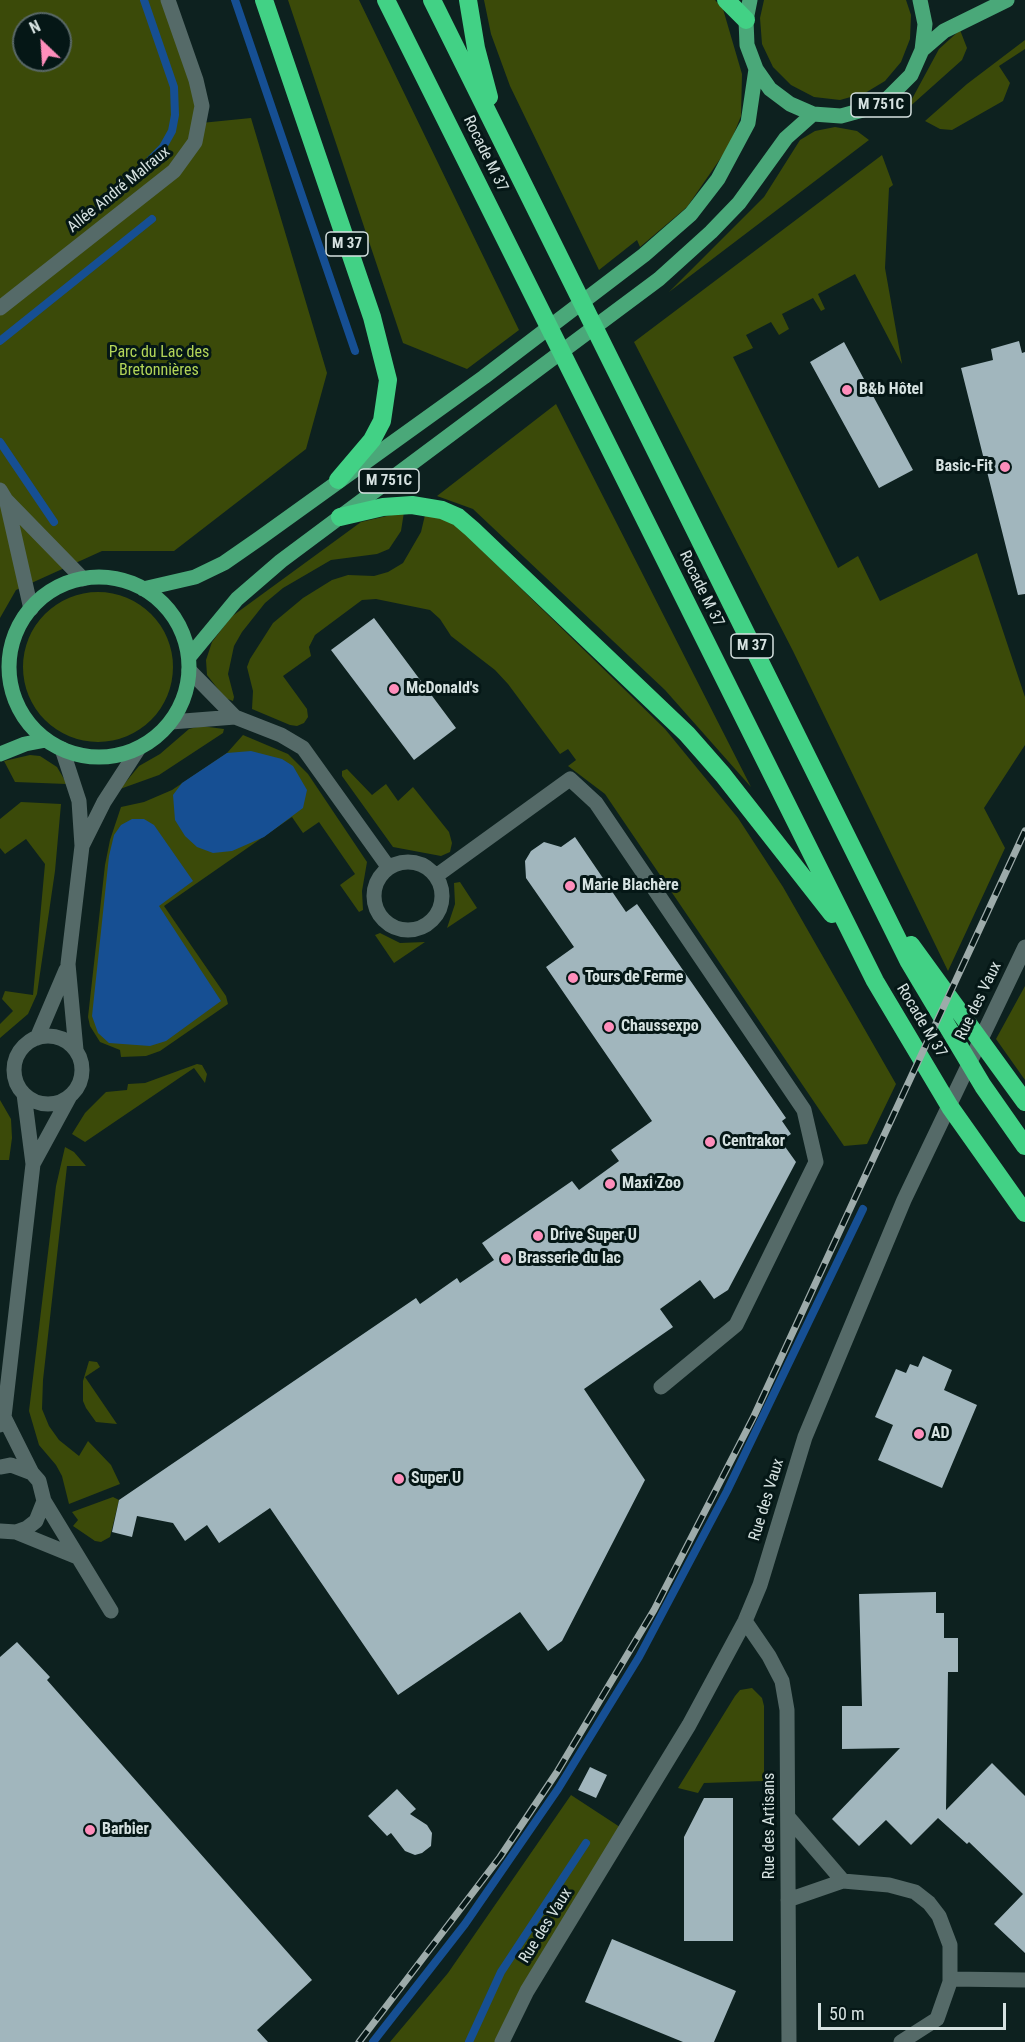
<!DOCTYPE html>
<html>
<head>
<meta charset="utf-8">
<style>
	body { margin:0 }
	#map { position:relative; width:1025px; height:2042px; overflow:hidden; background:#0d211f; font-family:"Roboto Condensed",sans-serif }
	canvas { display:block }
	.north { position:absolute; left:12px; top:12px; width:60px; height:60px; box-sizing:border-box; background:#051716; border:2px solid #596867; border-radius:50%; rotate:335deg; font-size:16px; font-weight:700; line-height:24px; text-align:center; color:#d6e2e1 }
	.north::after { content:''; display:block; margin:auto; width:21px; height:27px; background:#fe8ebb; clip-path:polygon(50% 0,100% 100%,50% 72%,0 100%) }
	.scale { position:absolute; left:818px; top:2003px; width:188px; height:27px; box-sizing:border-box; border:3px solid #d6e2e1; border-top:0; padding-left:8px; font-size:18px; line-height:21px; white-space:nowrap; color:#d6e2e1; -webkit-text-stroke:4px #051716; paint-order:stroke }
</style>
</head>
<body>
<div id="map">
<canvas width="1025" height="2042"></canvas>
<div class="north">N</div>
<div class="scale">50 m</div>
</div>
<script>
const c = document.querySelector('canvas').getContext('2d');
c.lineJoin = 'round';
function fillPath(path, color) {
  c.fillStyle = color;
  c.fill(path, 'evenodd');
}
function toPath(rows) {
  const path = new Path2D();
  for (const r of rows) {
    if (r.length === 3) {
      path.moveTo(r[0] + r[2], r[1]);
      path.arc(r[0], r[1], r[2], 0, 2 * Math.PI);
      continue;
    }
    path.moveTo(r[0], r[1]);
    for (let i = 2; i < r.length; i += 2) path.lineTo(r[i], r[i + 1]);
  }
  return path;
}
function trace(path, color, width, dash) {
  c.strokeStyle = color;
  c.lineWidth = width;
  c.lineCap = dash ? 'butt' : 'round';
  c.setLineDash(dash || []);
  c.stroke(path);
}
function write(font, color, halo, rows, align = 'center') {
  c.font = font + ' "Roboto Condensed",sans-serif';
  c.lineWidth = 6;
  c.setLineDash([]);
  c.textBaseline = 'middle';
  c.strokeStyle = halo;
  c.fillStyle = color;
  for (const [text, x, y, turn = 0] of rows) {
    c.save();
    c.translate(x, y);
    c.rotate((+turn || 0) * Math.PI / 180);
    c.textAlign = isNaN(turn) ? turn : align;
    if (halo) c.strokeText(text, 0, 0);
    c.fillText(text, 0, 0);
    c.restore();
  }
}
const green = toPath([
	[0,0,168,0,201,123,251,118,327,373,306,449,174,551,102,551,16,590,0,618],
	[24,24,60,24,60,60,24,60],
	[288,0,359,0,519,330,467,369,403,343],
	[484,0,715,0,723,9,742,74,741,116,729,146,687,207,640,247,637,240,599,270,510,86,491,34],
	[764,0,906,0,911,15,910,39,901,62,885,81,865,93,840,100,814,97,791,85,773,67,762,44,760,18],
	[960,30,967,48,962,60,906,110,939,49],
	[1025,40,1025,49,999,66,1010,83,1003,101,952,130,940,129,925,121,967,84],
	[835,127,857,131,869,140,669,292,764,197,800,140,815,131],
	[882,155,893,185,889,188,885,268,902,364,855,274,818,294,825,309,821,311,813,298,782,314,789,329,779,335,771,322,746,335,753,348,733,357,838,568,858,556,880,601,977,553,1025,697,1025,745,984,808,1005,848,948,971,793,651,634,342],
	[556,404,751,787,665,690,473,509,437,496],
	[404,512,401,531,389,549,377,554,331,560,283,588,265,603,242,632,234,646,228,674,234,697,233,701,225,698,207,675,206,660,212,642,231,617,361,522],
	[425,515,444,518,460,529,665,729,738,818,783,887,896,1084,867,1144,844,1146,605,794,568,766,576,760,568,749,560,754,508,684,495,670,451,636,440,619,430,610,376,599,362,600,315,635,309,647,311,656,283,676,307,709,308,717,304,723,297,726,290,725,252,709,253,691,247,667,250,659,273,623,303,598,332,580,348,575,374,576,388,572,403,563,421,532],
	[98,667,75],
	[201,726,224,729,223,733,159,775,120,789,139,766,160,754,189,729],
	[243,735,288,754,308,774,367,862,362,891,363,910,359,912,340,885,355,874,319,822,303,833,292,817,164,906,226,996,228,1004,160,1051,146,1056,121,1057,120,1050,100,1042,90,1026,88,1017,105,865,110,840,121,807,144,802,172,790,227,753],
	[30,755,40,756,57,767,67,784,15,782,4,761],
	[347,769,372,795,386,784,398,801,413,787,449,832,452,843,450,852,441,856,393,847,342,776,342,771],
	[21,802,61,804,55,871,37,994,28,1014,0,1038,0,1024,13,1011,2,999,5,991,33,995,45,864,26,839,5,854,0,848,0,819],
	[460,882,477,908,447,928,455,904,454,883],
	[380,933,400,943,425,942,394,963,375,935],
	[1025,986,1025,1080,996,1039],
	[197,1064,202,1065,207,1074,205,1083,194,1068,85,1142,72,1134,85,1113,106,1092,127,1090,128,1084,145,1083],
	[0,1100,11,1119,12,1138,9,1160,0,1160],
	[65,1147,74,1152,86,1166,67,1166,43,1380,42,1409,49,1426,59,1440,79,1456,88,1441,111,1465,120,1484,69,1504,62,1476,56,1465,39,1445,29,1411,56,1186],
	[89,1361,97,1362,100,1367,85,1377,117,1424,96,1422,86,1408,83,1401,83,1381],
	[113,1497,119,1500,110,1537,101,1542,95,1541,73,1526,78,1520,72,1512],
	[752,1688,762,1698,764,1706,764,1781,704,1783,698,1793,678,1788,735,1696,740,1690],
	[571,1795,626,1831,502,2042,390,2042,448,1973]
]);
const water = toPath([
	[251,751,282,759,293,766,307,790,303,808,264,837,232,851,213,853,197,847,185,836,175,820,173,795,182,783,227,753],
	[132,819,144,819,154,825,193,881,159,906,221,1001,166,1041,150,1046,109,1043,98,1033,92,1016,109,856,114,835,121,825]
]);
const stream = toPath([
	[144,0,174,87,175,115,172,131,163,147,150,160],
	[235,0,355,351],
	[0,341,152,219],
	[0,442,54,522],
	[373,2042,465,1924,558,1789,639,1657,727,1491,863,1209],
	[469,2042,501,1972,586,1843]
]);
const building = toPath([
	[1019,341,1022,353,1025,352,1025,594,1018,595,961,368,993,360,991,349],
	[844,342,913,470,879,488,810,362],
	[374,618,456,728,414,760,331,650],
	[575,837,626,912,637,904,786,1118,782,1121,791,1134,781,1141,796,1162,728,1290,714,1299,700,1280,660,1309,673,1327,584,1389,645,1480,562,1641,548,1651,520,1612,398,1695,270,1508,219,1543,207,1525,185,1541,173,1523,137,1516,132,1537,112,1532,119,1500,416,1298,420,1304,457,1278,460,1283,494,1260,482,1243,572,1181,579,1190,619,1161,611,1150,652,1121,546,967,574,947,526,878,525,861,531,851,544,842,561,847],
	[923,1356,952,1370,944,1390,977,1405,942,1488,878,1460,893,1425,875,1417,896,1369,906,1373,910,1364,918,1367],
	[936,1592,936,1613,944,1613,944,1638,958,1638,958,1672,948,1672,946,1810,992,1763,1025,1796,1025,1953,994,1924,1023,1894,969,1842,967,1844,938,1818,911,1845,886,1820,859,1846,832,1819,900,1748,842,1749,842,1706,862,1706,859,1594],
	[17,1642,50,1677,47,1680,312,1980,257,2030,268,2042,0,2042,0,1657],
	[590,1767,607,1775,596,1798,578,1790],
	[397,1789,416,1809,410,1814,427,1825,432,1833,431,1846,422,1853,415,1855,405,1851,391,1833,387,1836,368,1816],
	[704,1798,733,1798,733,1941,684,1941,684,1837],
	[612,1939,736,1991,714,2042,683,2042,585,2002]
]);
const minor = toPath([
	[0,308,174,171,195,142,202,106,196,80,168,0],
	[0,490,6,500,83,579],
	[7,503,31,609],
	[189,670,235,717],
	[171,722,235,717,281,735,303,748,389,868],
	[62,749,79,801,82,846,68,964,76,1050],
	[82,846,104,802,139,748],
	[408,896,34],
	[436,876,570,779,596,803,804,1110,816,1162,736,1325,661,1387],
	[48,1070,34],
	[37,1038,66,970],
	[24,1094,33,1164,70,1096],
	[4,1417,33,1164],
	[0,1425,4,1417,32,1473],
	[0,1467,11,1465,32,1473,39,1481,44,1501,36,1521,27,1528,16,1532,0,1531],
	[44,1501,111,1611],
	[16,1532,75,1556],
	[745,1621,769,1656,782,1681,787,1710,789,2042],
	[788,1817,843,1881],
	[788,1900,843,1881,889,1885,915,1892,929,1903,939,1916,950,1945,950,1982,937,2019,901,2042],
	[950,1979,1025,1980],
	[502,2042,527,1991,689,1725,745,1621,760,1585,805,1437,904,1200,1025,947]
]);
const major = toPath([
	[750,0,746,20,747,45,756,69,770,89,790,104,813,114,841,116,881,105,911,75,922,50,925,24,920,0],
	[922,50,944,31,1007,0],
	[99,667,90],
	[143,589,195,577,224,563,260,538,484,377,644,255,691,214,718,179,748,123,756,69],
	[189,657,237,599,281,561,659,279,711,232,739,203,786,138,813,114],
	[0,754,25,744,46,740]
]);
const highway = toPath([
	[264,0,372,317,388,380,382,421,372,440,338,480],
	[386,0,875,981,950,1107,1025,1213],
	[432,0,909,962,983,1086,1025,1146],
	[468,0,476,48,489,97],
	[726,0,746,20],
	[340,517,383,507,412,505,442,510,458,517,472,529,687,734,723,775,832,914],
	[911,945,1025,1102]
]);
const rail = toPath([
	[359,2042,500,1857,557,1772,654,1610,754,1416,1025,831]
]);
const markers = [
	[847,390,6,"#fe8ebb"],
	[1005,467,6,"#fe8ebb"],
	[394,689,6,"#fe8ebb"],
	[570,886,6,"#fe8ebb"],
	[573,978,6,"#fe8ebb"],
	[609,1027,6,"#fe8ebb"],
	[710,1142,6,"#fe8ebb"],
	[610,1184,6,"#fe8ebb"],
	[538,1236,6,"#fe8ebb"],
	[506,1259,6,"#fe8ebb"],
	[919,1434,6,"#fe8ebb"],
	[399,1479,6,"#fe8ebb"],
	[90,1830,6,"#fe8ebb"]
];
const shields = [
	[881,105,60],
	[347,244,42],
	[389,481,60],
	[752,646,42]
];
const shieldNames = [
	["M 751C",881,105],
	["M 37",347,244],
	["M 751C",389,481],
	["M 37",752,646]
];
const streetNames = [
	["Rocade M 37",485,154,64],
	["Allée André Malraux",119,190,-39],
	["Rocade M 37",701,589,64],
	["Rue des Vaux",979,1001,-64],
	["Rocade M 37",921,1021,59],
	["Rue des Vaux",767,1500,-73],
	["Rue des Artisans",770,1826,-90],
	["Rue des Vaux",546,1926,-58]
];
const parkNames = [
	["Parc du Lac des",159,353],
	["Bretonnières",159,371]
];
const poiNames = [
	["B&b Hôtel",859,390],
	["Basic-Fit",993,467,"right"],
	["McDonald's",406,689],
	["Marie Blachère",582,886],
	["Tours de Ferme",585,978],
	["Chaussexpo",621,1027],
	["Centrakor",722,1142],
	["Maxi Zoo",622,1184],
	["Drive Super U",550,1236],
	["Brasserie du lac",518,1259],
	["AD",931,1434],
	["Super U",411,1479],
	["Barbier",102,1830]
];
fillPath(green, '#3b4a09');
fillPath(water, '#164f93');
trace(stream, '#164f93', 8);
fillPath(building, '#a1b6bd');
trace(minor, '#556a68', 15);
trace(major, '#4aa879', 15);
trace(highway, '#42d185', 18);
trace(rail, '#9dabaa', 7);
trace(rail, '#051716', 4.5, [14]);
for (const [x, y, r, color] of markers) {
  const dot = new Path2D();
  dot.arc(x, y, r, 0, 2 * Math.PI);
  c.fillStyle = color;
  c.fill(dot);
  trace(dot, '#051716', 2);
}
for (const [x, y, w] of shields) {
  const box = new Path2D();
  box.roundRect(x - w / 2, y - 12, w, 24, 4.5);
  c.fillStyle = '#051716';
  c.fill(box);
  trace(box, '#d6e2e1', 1.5);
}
write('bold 15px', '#d6e2e1', null, shieldNames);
write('16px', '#d6e2e1', '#051716', streetNames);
write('16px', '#b3d558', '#051716', parkNames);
write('bold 16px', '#d6e2e1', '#051716', poiNames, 'left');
</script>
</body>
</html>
